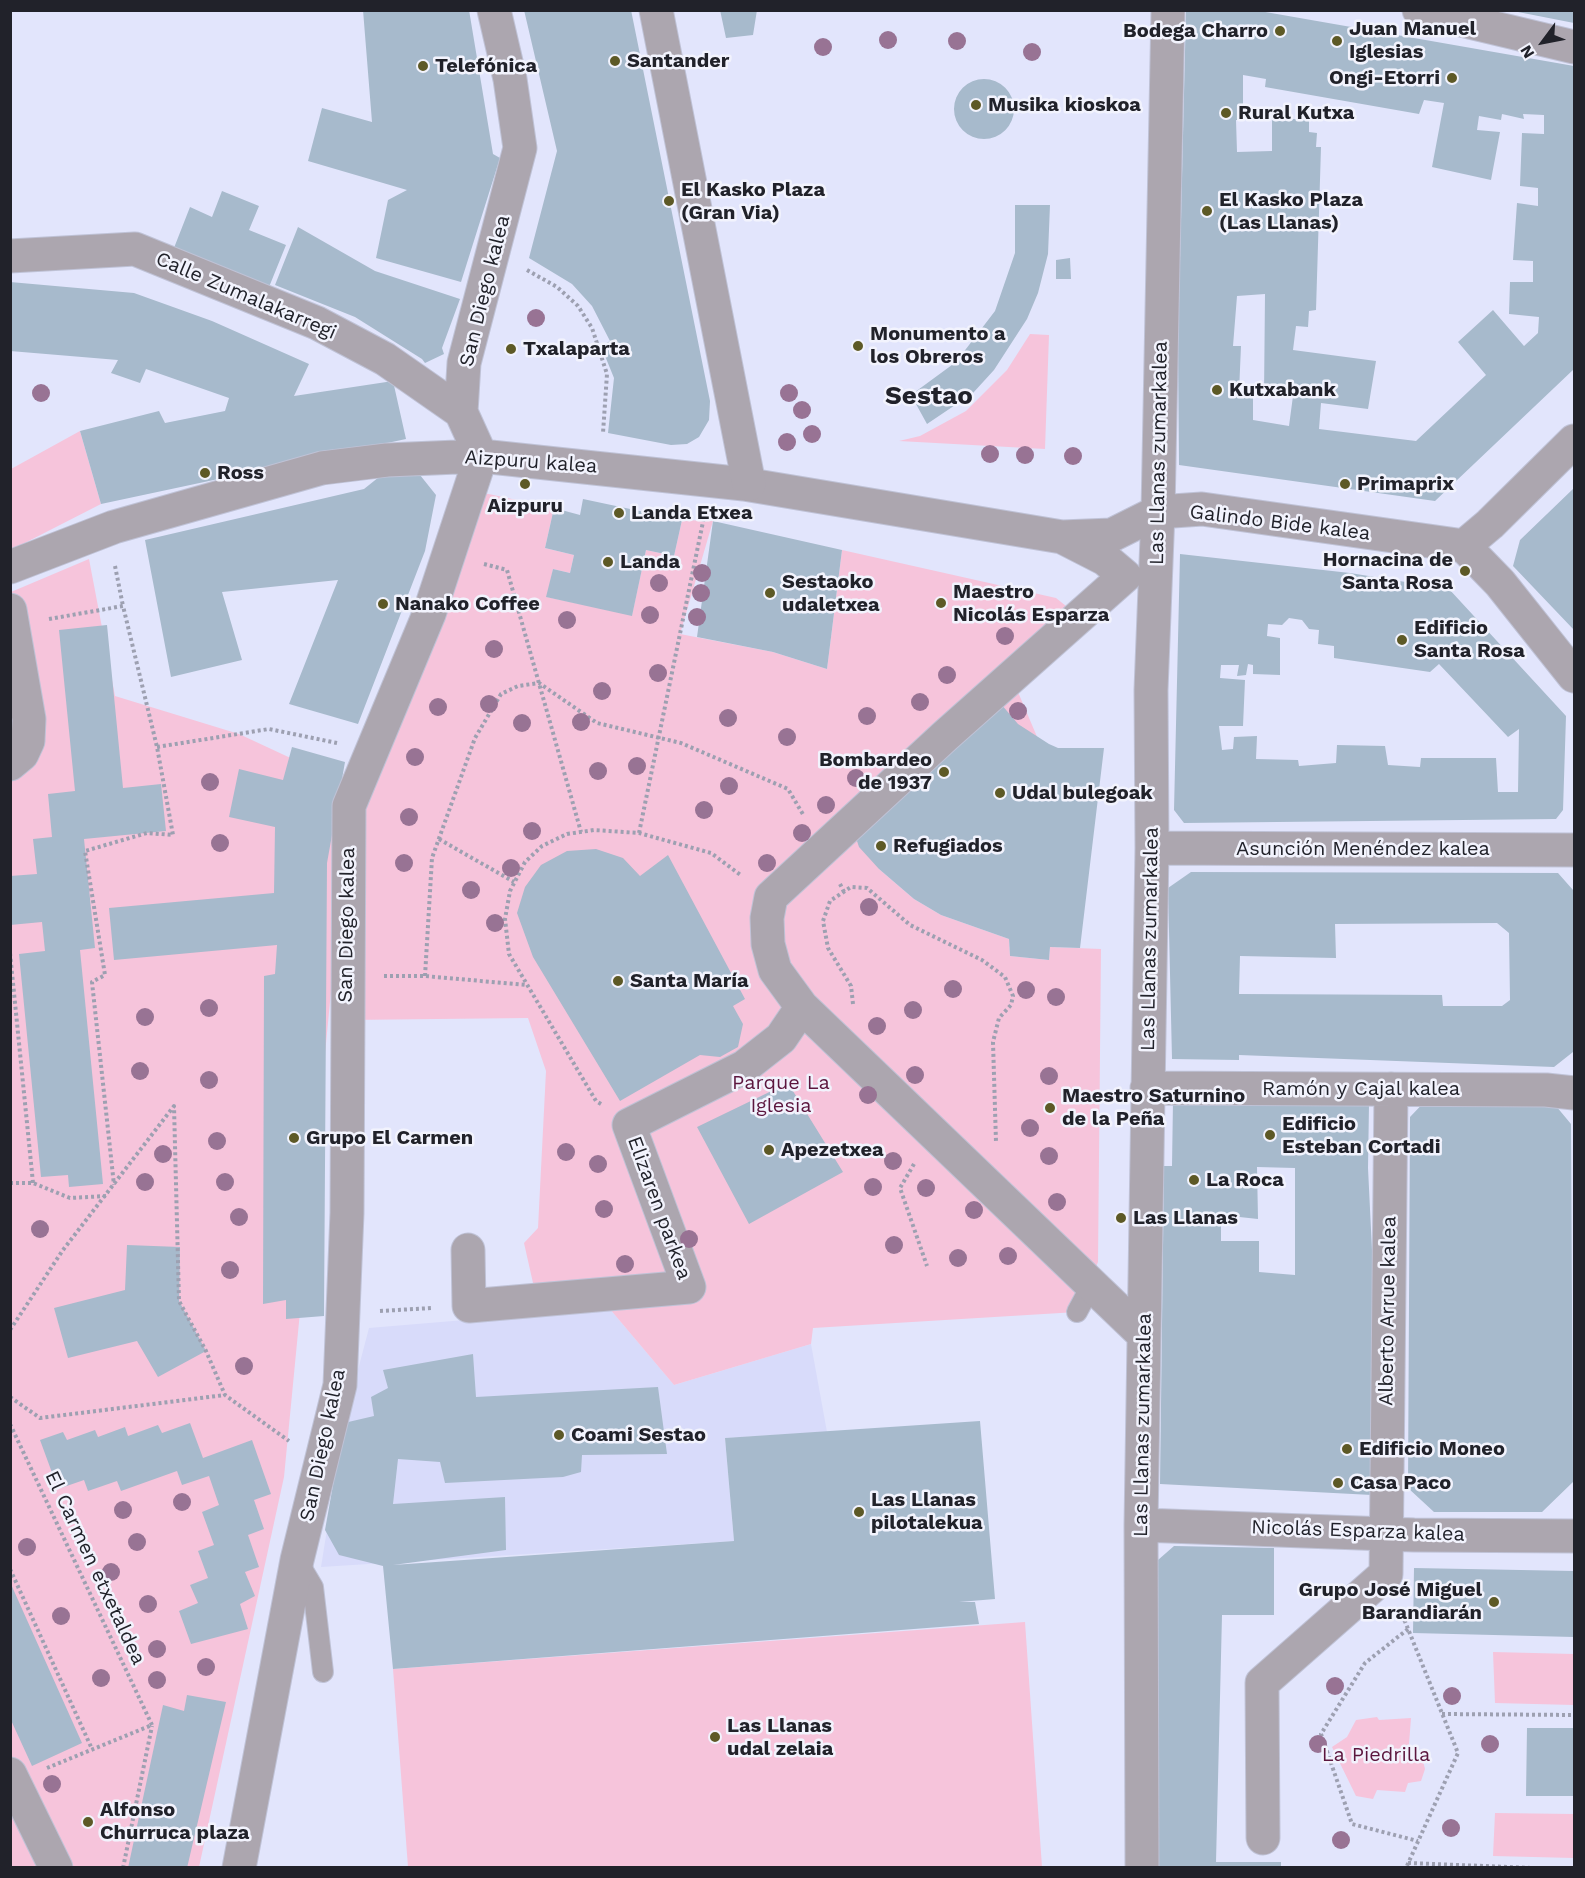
<!DOCTYPE html>
<html>
<head>
<meta charset="utf-8">
<style>
	body { margin:0 }
	#map { position:relative; width:1585px; height:1878px; overflow:hidden; background:#e2e5fc; font-family:"Work Sans",sans-serif }
	canvas { display:block }
	.frame { position:absolute; inset:0; border:12px solid #21222a; pointer-events:none }
	.north { position:absolute; left:1513px; top:12px; width:60px; height:60px; -webkit-text-stroke:4px #f2f3fd; paint-order:stroke; rotate:238deg; font-size:16px; font-weight:700; line-height:24px; text-align:center; color:#21222a }
	.north::after { content:''; display:block; margin:auto; width:21px; height:27px; background:#21222a; clip-path:polygon(50% 0,100% 100%,50% 72%,0 100%) }
</style>
</head>
<body>
<div id="map">
<canvas width="1585" height="1878"></canvas>
<div class="frame"></div>
<div class="north">N</div>
</div>
<script>
const c = document.querySelector('canvas').getContext('2d');
c.lineJoin = 'round';
function fillPath(path, color) {
  c.fillStyle = color;
  c.fill(path, 'evenodd');
}
function toPath(rows) {
  const path = new Path2D();
  for (const r of rows) {
    if (r.length === 3) {
      path.moveTo(r[0] + r[2], r[1]);
      path.arc(r[0], r[1], r[2], 0, 2 * Math.PI);
      continue;
    }
    path.moveTo(r[0], r[1]);
    for (let i = 2; i < r.length; i += 2) path.lineTo(r[i], r[i + 1]);
  }
  return path;
}
function trace(path, color, width, dash) {
  c.strokeStyle = color;
  c.lineWidth = width;
  c.lineCap = dash ? 'butt' : 'round';
  c.setLineDash(dash || []);
  c.stroke(path);
}
function write(font, color, halo, rows, align = 'center') {
  c.font = font + ' "Work Sans",sans-serif';
  c.lineWidth = 5;
  c.setLineDash([]);
  c.textBaseline = 'middle';
  c.strokeStyle = halo;
  c.fillStyle = color;
  for (const [text, x, y, turn = 0] of rows) {
    c.save();
    c.translate(x, y);
    c.rotate((+turn || 0) * Math.PI / 180);
    c.textAlign = isNaN(turn) ? turn : align;
    if (halo) c.strokeText(text, 0, 0);
    c.fillText(text, 0, 0);
    c.restore();
  }
}
const built = toPath([
	[609,1308,674,1385,811,1344,827,1432,725,1438,734,1541,321,1567,344,1423,369,1328]
]);
const green = toPath([
	[1030,334,1049,335,1045,449,899,441,920,436,966,411,1007,370],
	[80,431,101,504,11,550,11,469],
	[470,490,554,508,545,548,574,555,570,573,553,569,547,597,632,615,646,550,674,556,682,520,713,521,680,634,773,652,827,669,842,550,1056,598,1081,618,1012,678,1038,739,879,869,914,899,941,915,1009,939,1010,956,1049,960,1050,947,1101,949,1098,1262,1077,1312,813,1328,811,1344,674,1385,609,1308,540,1314,524,1243,538,1228,546,1071,528,1018,347,1020,348,816,284,1477,199,1867,11,1868,11,592,89,559,115,696,239,734,355,788],
	[1025,1622,1042,1867,408,1867,393,1669],
	[1493,1652,1574,1654,1574,1705,1495,1703],
	[1377,1717,1379,1720,1411,1718,1409,1744,1423,1761,1425,1769,1421,1781,1408,1783,1405,1792,1377,1790,1373,1799,1356,1796,1332,1747,1347,1737,1356,1720],
	[1495,1813,1574,1814,1574,1858,1493,1856]
]);
const building = toPath([
	[363,10,469,10,493,154,500,158,461,282,376,258,388,200,407,190,308,161,322,108,372,122],
	[524,10,631,10,710,401,709,420,699,437,687,444,671,445,608,433,614,378,601,346,610,341,592,306,572,284,529,258,557,151],
	[720,10,757,10,753,35,726,38],
	[1186,10,1254,10,1574,66,1574,369,1435,501,1179,465,1178,345],
	[1243,75,1266,79,1265,87,1419,114,1424,100,1444,103,1432,167,1491,180,1500,132,1477,130,1479,116,1501,120,1502,114,1524,119,1523,114,1544,115,1544,134,1522,133,1520,186,1538,188,1538,206,1517,203,1513,260,1533,261,1533,282,1510,282,1509,314,1539,317,1538,333,1524,346,1493,310,1458,342,1486,375,1416,441,1319,429,1321,403,1368,409,1376,361,1293,350,1296,326,1308,327,1309,311,1316,310,1321,147,1316,147,1317,133,1309,132,1309,119,1272,119,1272,151,1237,152,1236,120,1243,120],
	[1265,294,1264,395,1293,396,1289,426,1253,420,1253,391,1239,392,1241,346,1233,346,1237,296],
	[1518,10,1574,10,1574,23,1518,12],
	[984,109,30],
	[222,191,259,206,249,230,286,245,267,292,172,253,190,207,212,217],
	[1015,205,1050,205,1048,254,1038,293,1027,319,994,370,973,393,927,424,911,395,956,362,995,311,1015,253],
	[298,227,375,271,460,299,442,348,444,354,425,363,422,359,355,317,275,285],
	[1070,258,1071,279,1056,279,1056,260],
	[10,282,134,293,212,321,309,364,294,396,393,381,406,439,101,504,80,431,159,411,165,423,225,411,229,398,146,369,140,383,111,373,118,360,10,351],
	[384,473,420,475,436,495,425,551,358,724,289,704,338,580,222,592,242,660,171,677,145,540,364,489],
	[1574,488,1574,630,1513,566,1520,540],
	[583,499,682,520,674,556,646,550,632,616,546,597,553,569,570,573,574,555,545,548,554,508,580,515],
	[713,521,842,550,827,669,773,652,697,637],
	[1180,554,1350,573,1449,589,1566,716,1563,810,1556,819,1184,823,1174,810],
	[1289,618,1302,620,1309,629,1319,630,1318,644,1334,646,1334,658,1430,672,1439,664,1508,737,1519,729,1518,792,1498,792,1496,758,1421,758,1420,767,1388,765,1385,746,1337,745,1336,763,1299,766,1298,760,1256,759,1257,736,1234,737,1233,749,1222,750,1219,726,1243,726,1245,680,1220,678,1221,665,1239,665,1237,676,1246,675,1248,664,1253,665,1253,674,1280,675,1280,638,1267,636,1268,624,1282,625],
	[107,625,123,788,161,784,166,831,84,839,95,948,80,950,103,1184,69,1187,68,1175,41,1177,19,954,45,951,42,922,10,925,10,876,37,874,33,839,52,837,48,794,75,791,59,630],
	[1001,704,1018,724,1049,744,1058,748,1104,748,1080,948,1050,947,1049,960,1010,956,1009,939,941,915,914,899,879,869,859,847,856,838],
	[292,747,345,762,327,863,324,1316,286,1319,286,1300,263,1304,264,976,275,974,277,945,114,960,109,908,274,893,275,827,229,817,239,769,283,780],
	[596,849,623,858,640,876,668,855,745,999,733,1006,743,1024,738,1047,720,1057,700,1055,620,1101,533,957,517,913,525,887,541,865,567,851],
	[1191,872,1558,873,1573,890,1573,1052,1554,1067,1239,1055,1239,1060,1172,1059,1168,888],
	[1497,923,1509,933,1510,1000,1502,1006,1443,1006,1442,995,1239,994,1240,956,1336,958,1335,924],
	[788,1083,843,1172,749,1224,697,1127],
	[1431,1095,1551,1100,1571,1124,1573,1482,1542,1512,1434,1512,1408,1488,1410,1117],
	[1173,1101,1369,1104,1368,1168,1380,1414,1372,1495,1160,1484,1164,1166,1172,1166],
	[1257,1167,1295,1168,1295,1275,1259,1272,1259,1241,1221,1241,1221,1215,1258,1219],
	[127,1245,180,1247,179,1301,206,1351,158,1377,137,1341,68,1358,54,1308,125,1290],
	[473,1354,476,1397,658,1387,667,1454,582,1455,581,1472,563,1477,445,1483,440,1462,398,1459,393,1504,505,1497,506,1550,393,1565,734,1541,725,1438,980,1421,995,1599,959,1602,975,1602,979,1624,393,1669,383,1566,339,1555,325,1530,344,1423,374,1416,371,1397,388,1388,383,1370],
	[190,1423,203,1458,252,1440,271,1494,254,1500,264,1529,248,1535,259,1567,245,1572,255,1596,240,1604,248,1629,191,1644,179,1611,198,1603,190,1585,208,1578,198,1551,214,1545,202,1512,219,1505,209,1476,182,1485,177,1471,121,1491,117,1481,88,1491,84,1480,58,1489,40,1440,63,1432,67,1440,95,1430,98,1437,125,1427,128,1436,158,1425,162,1433],
	[1174,1546,1274,1548,1274,1615,1222,1615,1216,1862,1281,1862,1281,1868,1155,1868,1158,1560],
	[1414,1568,1574,1571,1574,1637,1413,1633],
	[10,1582,82,1743,32,1766,10,1718],
	[187,1695,226,1702,187,1868,128,1868,163,1705,184,1711],
	[1527,1728,1574,1728,1574,1796,1526,1796]
]);
const path = toPath([
	[527,270,557,287,578,306,592,328,607,374,603,433],
	[484,564,507,570,581,832],
	[115,566,123,606],
	[49,619,123,606,157,747,173,835,147,833,85,851,105,975,92,982,114,1185],
	[157,747,269,729,337,743],
	[639,833,704,517],
	[439,839,514,882],
	[840,884,844,892],
	[10,953,33,1183],
	[384,976,425,976,526,985],
	[425,976,432,858,475,738,501,694,518,686,539,683,597,723,681,743,788,789,804,816],
	[853,1004,851,986,828,948,823,921,830,901,851,887,867,888,910,925,982,960,1005,977,1013,996,1011,1005,999,1018,993,1042,996,1142],
	[601,1104,596,1101,509,954,505,919,510,891,525,862,542,846,567,834,594,830,639,833,711,853,742,876],
	[914,1164,900,1188,927,1266],
	[10,1183,33,1183,70,1198,106,1196],
	[380,1311,432,1308],
	[10,1330,63,1250,174,1106,179,1301,206,1351,225,1395,289,1441],
	[10,1397,40,1418,225,1395],
	[10,1424,152,1725],
	[10,1569,92,1749],
	[1400,1609,1458,1753,1406,1868],
	[1408,1629,1365,1663,1321,1734,1352,1824,1418,1841],
	[1442,1714,1574,1715],
	[47,1768,152,1725],
	[1408,1863,1534,1868],
	[123,1868,152,1726]
]);
const service = toPath([
	[1077,1312,1092,1284],
	[297,1560,313,1587,323,1672]
]);
const minor = toPath([
	[1419,10,1574,47],
	[10,256,135,249,317,323,385,359,461,412],
	[1064,538,1105,559,1125,576,945,736,771,897,767,918,768,944,775,970,802,1007,1144,1335],
	[1464,546,1500,583,1574,676],
	[10,567,114,527,322,468,387,460,481,456,744,484,1062,537,1112,535,1158,512,1202,509,1464,546,1490,524,1574,441],
	[10,610,29,719,28,741,22,754,10,764],
	[1152,848,1574,850],
	[1147,1088,1546,1090,1574,1093],
	[468,1250,469,1306,689,1287,629,1125,744,1067,781,1038,802,1007],
	[1141,1525,1414,1535,1574,1536],
	[10,1774,56,1868],
	[1263,1838,1262,1683,1386,1574,1391,1089],
	[239,1868,297,1560,340,1385,347,1213,349,806,429,614,481,456,461,412,464,363,520,148,510,79,494,10],
	[1142,1868,1141,1525,1152,848,1151,690,1158,512,1168,10]
]);
const tertiary = toPath([
	[656,10,749,484]
]);
const trees = [
	[888,40],
	[957,41],
	[823,47],
	[1032,52],
	[536,318],
	[41,393],
	[789,393],
	[802,410],
	[812,434],
	[787,442],
	[990,454],
	[1025,455],
	[1073,456],
	[702,573],
	[659,583],
	[701,593],
	[650,615],
	[697,617],
	[567,620],
	[1005,636],
	[494,649],
	[658,673],
	[947,675],
	[602,691],
	[920,702],
	[489,704],
	[438,707],
	[1018,711],
	[867,716],
	[728,718],
	[581,722],
	[522,723],
	[787,737],
	[415,757],
	[637,766],
	[598,771],
	[856,778],
	[210,782],
	[729,786],
	[826,805],
	[704,810],
	[409,817],
	[532,831],
	[802,833],
	[220,843],
	[404,863],
	[767,863],
	[511,868],
	[471,890],
	[869,907],
	[495,923],
	[953,989],
	[1026,990],
	[1056,997],
	[209,1008],
	[913,1010],
	[145,1017],
	[877,1026],
	[140,1071],
	[915,1075],
	[1049,1076],
	[209,1080],
	[868,1095],
	[1030,1128],
	[217,1141],
	[566,1152],
	[163,1154],
	[1049,1156],
	[893,1161],
	[598,1164],
	[145,1182],
	[225,1182],
	[873,1187],
	[926,1188],
	[1057,1202],
	[604,1209],
	[974,1210],
	[239,1217],
	[40,1229],
	[689,1239],
	[894,1245],
	[1008,1256],
	[958,1258],
	[625,1264],
	[230,1270],
	[244,1366],
	[182,1502],
	[123,1510],
	[137,1542],
	[27,1547],
	[111,1572],
	[148,1604],
	[61,1616],
	[157,1649],
	[206,1667],
	[101,1678],
	[157,1680],
	[1335,1686],
	[1452,1696],
	[1318,1744],
	[1490,1744],
	[52,1784],
	[1451,1828],
	[1341,1840]
];
const markers = [
	[1280,31,6,"#5d5926"],
	[1337,41,6,"#5d5926"],
	[615,61,6,"#5d5926"],
	[423,66,6,"#5d5926"],
	[1452,78,6,"#5d5926"],
	[976,105,6,"#5d5926"],
	[1226,113,6,"#5d5926"],
	[669,201,6,"#5d5926"],
	[1207,211,6,"#5d5926"],
	[858,346,6,"#5d5926"],
	[511,349,6,"#5d5926"],
	[1217,390,6,"#5d5926"],
	[205,473,6,"#5d5926"],
	[525,484,6,"#5d5926"],
	[1345,484,6,"#5d5926"],
	[619,513,6,"#5d5926"],
	[608,562,6,"#5d5926"],
	[1465,571,6,"#5d5926"],
	[770,593,6,"#5d5926"],
	[941,603,6,"#5d5926"],
	[383,604,6,"#5d5926"],
	[1402,640,6,"#5d5926"],
	[944,772,6,"#5d5926"],
	[1000,793,6,"#5d5926"],
	[881,846,6,"#5d5926"],
	[618,981,6,"#5d5926"],
	[1050,1108,6,"#5d5926"],
	[1270,1135,6,"#5d5926"],
	[294,1138,6,"#5d5926"],
	[769,1150,6,"#5d5926"],
	[1194,1180,6,"#5d5926"],
	[1121,1218,6,"#5d5926"],
	[559,1435,6,"#5d5926"],
	[1347,1449,6,"#5d5926"],
	[1338,1483,6,"#5d5926"],
	[859,1512,6,"#5d5926"],
	[1494,1602,6,"#5d5926"],
	[715,1737,6,"#5d5926"],
	[88,1822,6,"#5d5926"]
];
const poiNames = [
	["Juan Manuel",1349,29],
	["Iglesias",1349,52],
	["Bodega Charro",1268,31,"right"],
	["Santander",627,61],
	["Telefónica",435,66],
	["Ongi-Etorri",1440,78,"right"],
	["Musika kioskoa",988,105],
	["Rural Kutxa",1238,113],
	["El Kasko Plaza",681,190],
	["(Gran Via)",681,213],
	["El Kasko Plaza",1219,200],
	["(Las Llanas)",1219,223],
	["Monumento a",870,334],
	["los Obreros",870,357],
	["Txalaparta",523,349],
	["Kutxabank",1229,390],
	["Ross",217,473],
	["Primaprix",1357,484],
	["Aizpuru",525,506,"center"],
	["Landa Etxea",631,513],
	["Hornacina de",1453,560,"right"],
	["Santa Rosa",1453,583,"right"],
	["Landa",620,562],
	["Sestaoko",782,582],
	["udaletxea",782,605],
	["Maestro",953,592],
	["Nicolás Esparza",953,615],
	["Nanako Coffee",395,604],
	["Edificio",1414,628],
	["Santa Rosa",1414,651],
	["Bombardeo",932,760,"right"],
	["de 1937",932,783,"right"],
	["Udal bulegoak",1012,793],
	["Refugiados",893,846],
	["Santa María",630,981],
	["Maestro Saturnino",1062,1096],
	["de la Peña",1062,1119],
	["Edificio",1282,1124],
	["Esteban Cortadi",1282,1147],
	["Grupo El Carmen",306,1138],
	["Apezetxea",781,1150],
	["La Roca",1206,1180],
	["Las Llanas",1133,1218],
	["Coami Sestao",571,1435],
	["Edificio Moneo",1359,1449],
	["Casa Paco",1350,1483],
	["Las Llanas",871,1500],
	["pilotalekua",871,1523],
	["Grupo José Miguel",1482,1590,"right"],
	["Barandiarán",1482,1613,"right"],
	["Las Llanas",727,1726],
	["udal zelaia",727,1749],
	["Alfonso",100,1810],
	["Churruca plaza",100,1833]
];
const streetNames = [
	["San Diego kalea",485,291,-76],
	["Calle Zumalakarregi",246,296,23],
	["Las Llanas zumarkalea",1159,453,-89],
	["Aizpuru kalea",531,462,4],
	["Galindo Bide kalea",1280,523,7],
	["Asunción Menéndez kalea",1363,849],
	["San Diego kalea",347,925,-89],
	["Las Llanas zumarkalea",1150,939,-89],
	["Ramón y Cajal kalea",1361,1089],
	["Elizaren parkea",659,1208,70],
	["Alberto Arrue kalea",1388,1311,-89],
	["Las Llanas zumarkalea",1143,1425,-89],
	["San Diego kalea",323,1445,-78],
	["Nicolás Esparza kalea",1358,1531,2],
	["El Carmen etxetaldea",95,1568,65]
];
const parkNames = [
	["Parque La",781,1083],
	["Iglesia",781,1106],
	["La Piedrilla",1376,1755]
];
const districtNames = [
	["Sestao",929,396]
];
fillPath(built, '#d8dbfa');
fillPath(green, '#f6c4db');
fillPath(building, '#a7bacc');
trace(service, '#bfc2d6', 22);
trace(minor, '#bfc2d6', 35);
trace(tertiary, '#bfc2d6', 35);
trace(path, '#9da0b1', 4, [3, 3]);
trace(service, '#aca6af', 20);
trace(minor, '#aca6af', 33);
trace(tertiary, '#aca6af', 33);
c.fillStyle = '#987394';
for (const [x, y] of trees) {
  c.beginPath();
  c.arc(x, y, 9, 0, 2 * Math.PI);
  c.fill();
}
for (const [x, y, r, color] of markers) {
  const dot = new Path2D();
  dot.arc(x, y, r, 0, 2 * Math.PI);
  c.fillStyle = color;
  c.fill(dot);
  trace(dot, '#f2f3fd', 2);
}
write('bold 20px', '#21222a', '#f2f3fd', poiNames, 'left');
write('20px', '#21222a', '#f2f3fd', streetNames);
write('20px', '#5c163e', '#f2f3fd', parkNames);
write('bold 26px', '#21222a', '#f2f3fd', districtNames);
</script>
</body>
</html>
